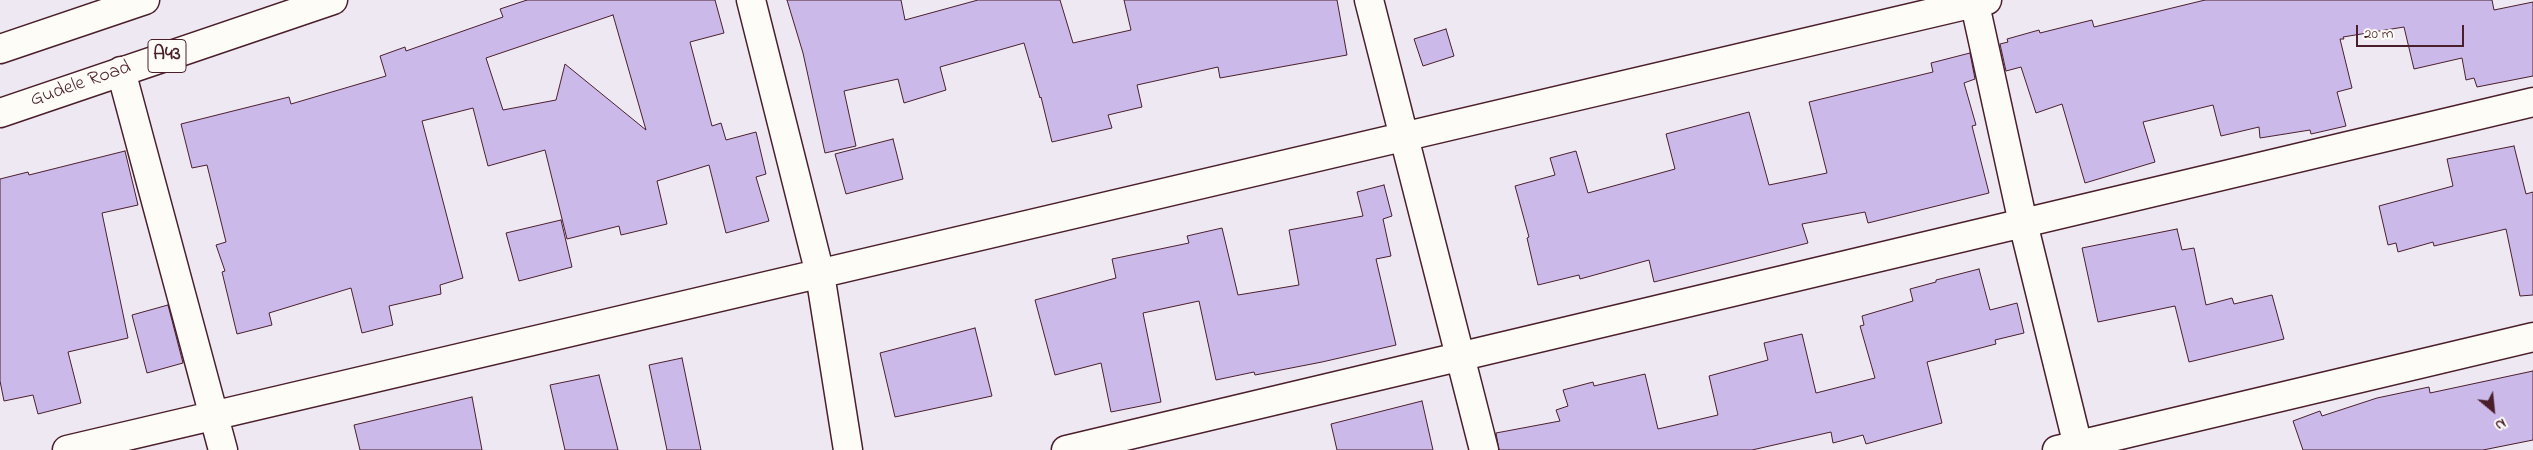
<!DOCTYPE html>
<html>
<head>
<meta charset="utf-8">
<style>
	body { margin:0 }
	#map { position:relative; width:2533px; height:450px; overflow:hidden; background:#eee8f3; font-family:"Indie Flower",sans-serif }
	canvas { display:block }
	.north { position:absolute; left:2468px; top:385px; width:50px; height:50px; -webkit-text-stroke:4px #fdfcf7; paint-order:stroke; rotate:152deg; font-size:14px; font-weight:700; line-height:20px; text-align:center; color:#4a1f2b }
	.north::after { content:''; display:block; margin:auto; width:18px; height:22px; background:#4a1f2b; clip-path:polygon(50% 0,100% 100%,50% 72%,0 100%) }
	.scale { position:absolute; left:2356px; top:25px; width:108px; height:22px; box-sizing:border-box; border:2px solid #4a1f2b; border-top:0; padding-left:6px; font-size:15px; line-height:18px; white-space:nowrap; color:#4a1f2b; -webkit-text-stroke:4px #fdfcf7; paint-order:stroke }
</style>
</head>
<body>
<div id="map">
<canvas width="2533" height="450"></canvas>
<div class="north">N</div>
<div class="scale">20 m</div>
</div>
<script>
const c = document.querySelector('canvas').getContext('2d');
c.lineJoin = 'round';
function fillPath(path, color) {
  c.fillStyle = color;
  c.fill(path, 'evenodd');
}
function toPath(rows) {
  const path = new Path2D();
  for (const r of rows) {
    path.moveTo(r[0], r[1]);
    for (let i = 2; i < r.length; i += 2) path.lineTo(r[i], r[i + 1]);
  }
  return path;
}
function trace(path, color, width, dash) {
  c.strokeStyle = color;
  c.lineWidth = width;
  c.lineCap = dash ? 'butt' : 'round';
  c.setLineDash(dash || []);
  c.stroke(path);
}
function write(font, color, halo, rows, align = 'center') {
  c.font = font + ' "Indie Flower",sans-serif';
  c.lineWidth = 4;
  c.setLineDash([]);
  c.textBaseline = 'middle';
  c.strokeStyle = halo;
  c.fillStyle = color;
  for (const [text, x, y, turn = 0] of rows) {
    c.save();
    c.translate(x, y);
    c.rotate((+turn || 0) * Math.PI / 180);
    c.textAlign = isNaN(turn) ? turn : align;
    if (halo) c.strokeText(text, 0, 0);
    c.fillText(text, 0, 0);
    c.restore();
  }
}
const building = toPath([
	[527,0,715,0,724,33,690,42,712,126,721,123,726,140,756,132,766,174,756,177,769,221,726,233,709,165,657,181,667,224,621,235,619,226,567,239,545,150,488,166,473,108,422,121,463,278,440,285,441,294,389,306,393,325,362,333,351,288,269,313,272,325,237,334,222,272,225,271,216,245,226,242,207,165,192,168,181,124,289,97,291,104,386,76,380,56,405,47,406,51,503,17,500,9,527,0],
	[613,15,646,130,565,64,556,100,503,110,486,58,613,15],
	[787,0,901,0,905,20,978,0,1060,0,1073,43,1131,30,1124,0,1337,0,1347,55,1220,78,1218,67,1137,85,1142,107,1108,115,1112,128,1052,142,1041,97,1040,98,1024,43,940,67,946,90,904,103,898,79,844,91,856,146,825,153,803,53,787,0],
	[2205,0,2492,0,2494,10,2533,2,2533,76,2477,87,2474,78,2466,80,2462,58,2414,69,2404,27,2343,37,2344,39,2340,39,2352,88,2337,92,2346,126,2311,134,2310,130,2260,138,2259,127,2221,136,2213,105,2143,122,2155,162,2085,183,2062,104,2036,113,2021,67,2006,71,2000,44,2008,42,2007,39,2039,30,2040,33,2092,20,2094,27,2205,0],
	[1446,29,1454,56,1423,66,1414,39,1446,29],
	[1970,53,1975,79,1964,83,1976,125,1972,126,1989,193,1868,223,1865,212,1802,224,1808,243,1654,282,1649,260,1580,279,1579,275,1538,285,1527,238,1529,237,1515,186,1555,175,1550,158,1576,151,1588,193,1675,169,1666,134,1749,112,1769,185,1827,173,1809,102,1933,72,1931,63,1970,53],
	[893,139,903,179,846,194,835,154,893,139],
	[2514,146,2526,194,2533,192,2533,295,2520,296,2506,229,2434,246,2433,242,2398,252,2396,243,2388,245,2379,206,2453,186,2447,159,2514,146],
	[125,151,138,205,102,213,128,338,68,352,81,403,38,414,33,395,4,401,0,381,0,179,28,172,29,175,125,151],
	[1384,185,1392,216,1383,219,1391,256,1376,259,1396,345,1322,362,1255,375,1254,372,1216,380,1199,301,1143,313,1161,402,1111,412,1101,363,1055,375,1035,300,1116,278,1112,259,1189,243,1187,236,1222,228,1238,295,1299,285,1289,230,1363,216,1357,192,1384,185],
	[561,220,572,267,519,281,506,233,561,220],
	[2177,229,2182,250,2194,248,2206,305,2232,298,2234,304,2272,295,2284,339,2189,362,2175,306,2098,322,2082,248,2177,229],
	[1979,269,1990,310,2017,303,2024,333,1995,340,1996,344,1927,362,1942,423,1866,444,1863,435,1833,443,1831,432,1752,450,1499,450,1496,433,1560,421,1556,410,1568,406,1563,390,1593,382,1594,386,1645,374,1658,429,1718,415,1709,376,1768,360,1764,343,1802,334,1816,393,1875,378,1860,326,1864,325,1862,316,1913,301,1910,289,1936,282,1936,280,1979,269],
	[168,305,183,363,147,373,132,315,168,305],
	[975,328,992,396,895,417,880,353,975,328],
	[682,358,701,450,667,450,649,365,682,358],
	[2533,371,2533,440,2483,450,2303,450,2293,421,2320,411,2322,416,2377,398,2429,387,2430,393,2533,371],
	[599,375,618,450,565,450,550,385,599,375],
	[472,397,482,450,360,450,354,425,472,397],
	[1422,401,1433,450,1337,450,1331,424,1422,401]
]);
const minor = toPath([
	[751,0,820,274,848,450],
	[1369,0,1484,450],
	[1974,0,2023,223,2079,450],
	[121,71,223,450],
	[67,450,1987,0],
	[1066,450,2533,102],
	[2057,450,2533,337]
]);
const highway = toPath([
	[0,49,145,0],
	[0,113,333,0]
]);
const shields = [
	[167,56,38]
];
const shieldNames = [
	["A43",167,56]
];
const streetNames = [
	["Gudele Road",81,85,-19]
];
fillPath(building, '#cbb9ea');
trace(building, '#4a1f2b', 1);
trace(minor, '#4a1f2b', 31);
trace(highway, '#4a1f2b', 31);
trace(minor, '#fdfcf7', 28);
trace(highway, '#fdfcf7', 28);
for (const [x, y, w] of shields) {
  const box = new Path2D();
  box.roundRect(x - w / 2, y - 16.5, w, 33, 4);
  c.fillStyle = '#fdfcf7';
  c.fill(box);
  trace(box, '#4a1f2b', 1);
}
write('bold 19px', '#4a1f2b', null, shieldNames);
write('20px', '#4a1f2b', '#fdfcf7', streetNames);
</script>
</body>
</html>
